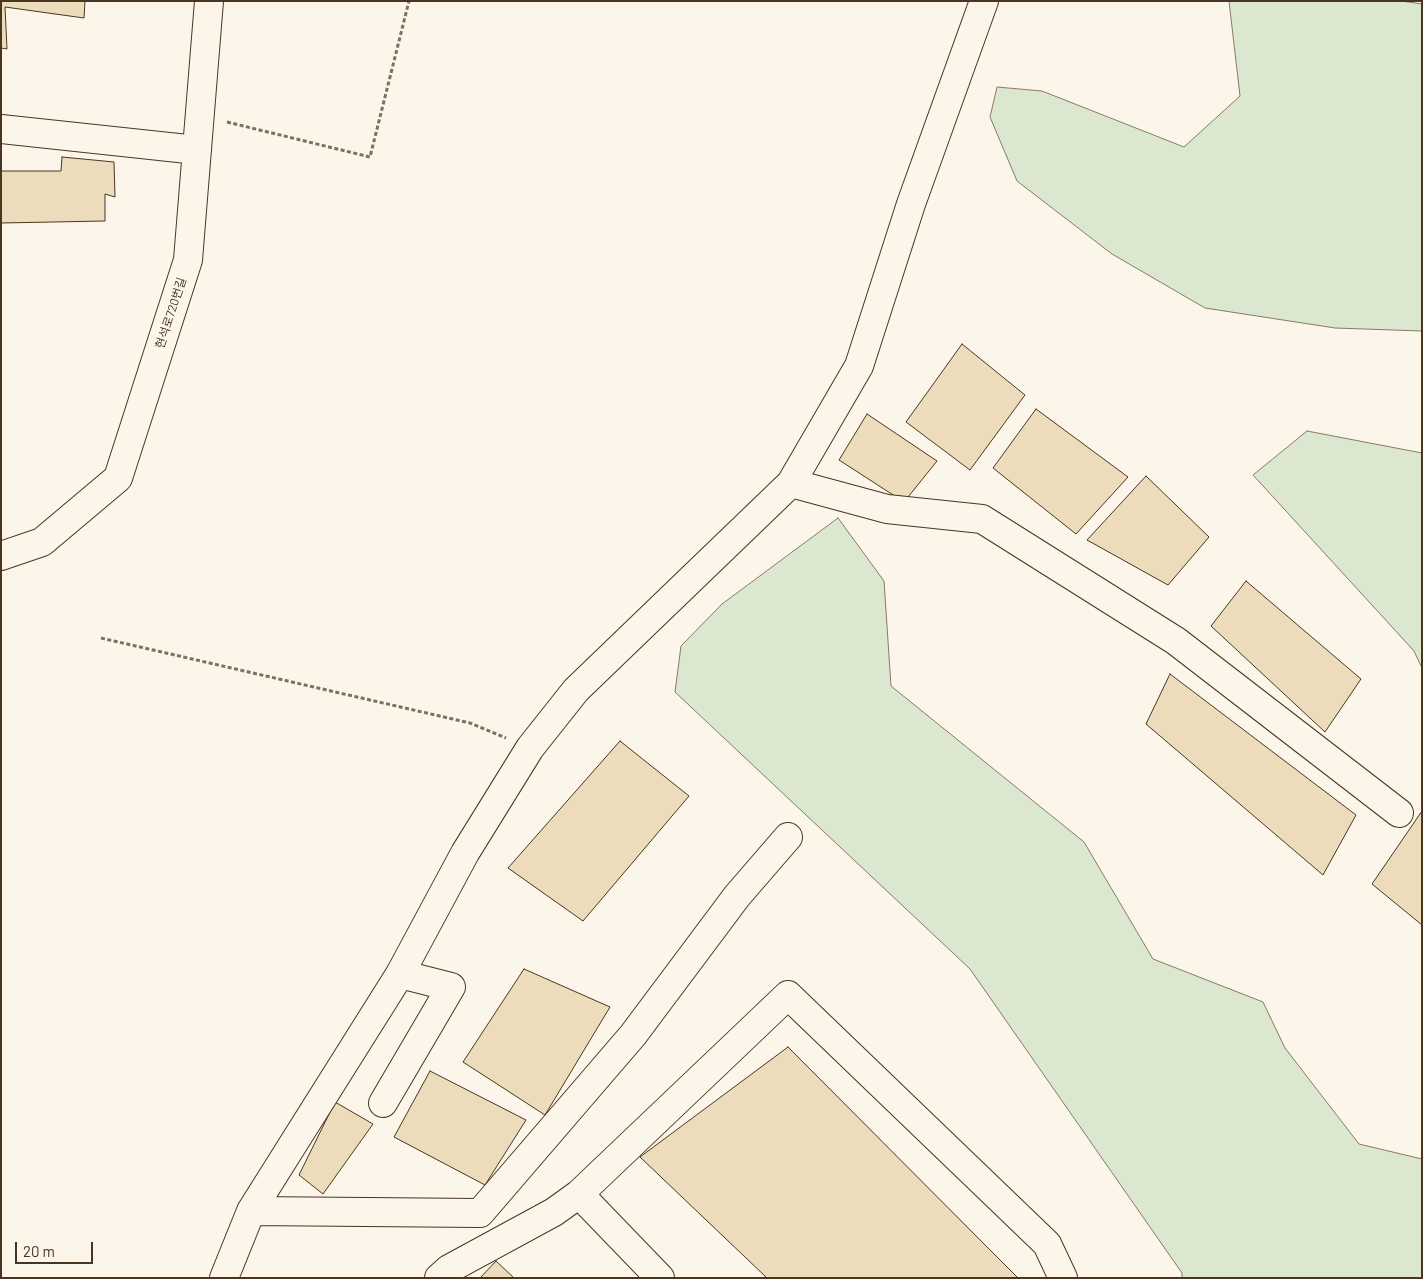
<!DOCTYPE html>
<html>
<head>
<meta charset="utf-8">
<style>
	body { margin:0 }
	#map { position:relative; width:1423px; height:1279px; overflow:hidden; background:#fbf6e9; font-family:Barlow,sans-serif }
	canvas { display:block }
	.frame { position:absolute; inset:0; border:2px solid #4a3520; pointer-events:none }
	.scale { position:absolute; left:15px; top:1242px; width:78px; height:22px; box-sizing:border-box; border:2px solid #4a3520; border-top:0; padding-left:6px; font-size:15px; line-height:18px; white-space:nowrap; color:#4a3520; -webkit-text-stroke:4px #fbf6e9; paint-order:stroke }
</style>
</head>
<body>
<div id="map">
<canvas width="1423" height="1279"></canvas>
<div class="frame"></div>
<div class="scale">20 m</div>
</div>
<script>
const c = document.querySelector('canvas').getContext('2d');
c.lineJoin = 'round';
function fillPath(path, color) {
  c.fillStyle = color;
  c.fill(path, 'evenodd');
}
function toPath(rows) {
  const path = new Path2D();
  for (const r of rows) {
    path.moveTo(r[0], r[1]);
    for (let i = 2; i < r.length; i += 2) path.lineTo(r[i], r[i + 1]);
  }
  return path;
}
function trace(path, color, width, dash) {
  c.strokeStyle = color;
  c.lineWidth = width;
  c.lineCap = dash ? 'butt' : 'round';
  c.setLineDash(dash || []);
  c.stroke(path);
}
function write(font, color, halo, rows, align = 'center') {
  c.font = font + ' Barlow,"Noto Sans KR",sans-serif';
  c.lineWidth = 4;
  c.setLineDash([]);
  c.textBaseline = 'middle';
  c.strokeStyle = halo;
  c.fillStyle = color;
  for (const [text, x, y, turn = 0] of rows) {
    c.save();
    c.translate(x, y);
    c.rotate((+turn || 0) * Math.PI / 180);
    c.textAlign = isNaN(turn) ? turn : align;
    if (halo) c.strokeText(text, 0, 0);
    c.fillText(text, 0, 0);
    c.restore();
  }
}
const green = toPath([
	[1229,1,1401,1,1422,4,1422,331,1335,328,1205,308,1112,254,1017,181,990,117,997,87,1042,91,1184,147,1240,96,1229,1],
	[1307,431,1422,453,1422,668,1414,651,1253,475,1307,431],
	[838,518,884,581,891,686,1084,842,1153,959,1263,1002,1285,1048,1359,1144,1422,1159,1422,1278,1182,1278,1182,1273,970,969,675,692,681,646,722,604,838,518]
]);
const building = toPath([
	[1,1,85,1,84,18,5,7,7,49,1,48,1,1],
	[62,157,114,162,115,197,105,194,105,221,1,223,1,171,61,171,62,157],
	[962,344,1025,395,970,470,906,422,962,344],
	[1036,409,1128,477,1076,534,993,468,1036,409],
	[867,414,937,461,904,502,839,460,867,414],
	[1146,476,1209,537,1168,585,1087,540,1146,476],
	[1246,581,1361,679,1325,732,1211,626,1246,581],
	[1170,674,1356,815,1323,875,1146,724,1170,674],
	[620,741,689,796,583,921,508,868,620,741],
	[1422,811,1422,925,1372,884,1422,811],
	[524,969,610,1007,545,1115,463,1062,524,969],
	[788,1047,1018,1278,767,1278,640,1157,788,1047],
	[430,1071,526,1120,485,1185,394,1137,430,1071],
	[335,1102,373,1124,323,1194,299,1175,335,1102],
	[496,1261,514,1278,480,1278,496,1261]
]);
const path = toPath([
	[227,122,370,157,409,1],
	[101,638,470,723,506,738]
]);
const minor = toPath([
	[1,129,197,150],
	[791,483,887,509,982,519,1176,641,1399,813],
	[1,556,42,542,118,478,188,260,209,1],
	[383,1103,451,987,400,974],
	[251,1211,480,1213,633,1035,737,896,788,837],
	[224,1278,251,1211,400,974,465,853,530,748,576,690,791,483,859,366,911,204,984,1],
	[439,1278,449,1269,554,1212,579,1194],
	[660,1278,579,1194,788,995,1047,1244,1063,1278]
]);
const streetNames = [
	["현석로720번길",171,313,-72]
];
fillPath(green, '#dce7d0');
trace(green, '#887966', 1);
fillPath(building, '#ecdcbc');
trace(building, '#4a3520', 1);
trace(minor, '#4a3520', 30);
trace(path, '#7f6f5c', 3, [4, 2.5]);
trace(minor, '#fbf6e9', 28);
write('12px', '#4a3520', '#fbf6e9', streetNames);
</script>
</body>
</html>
